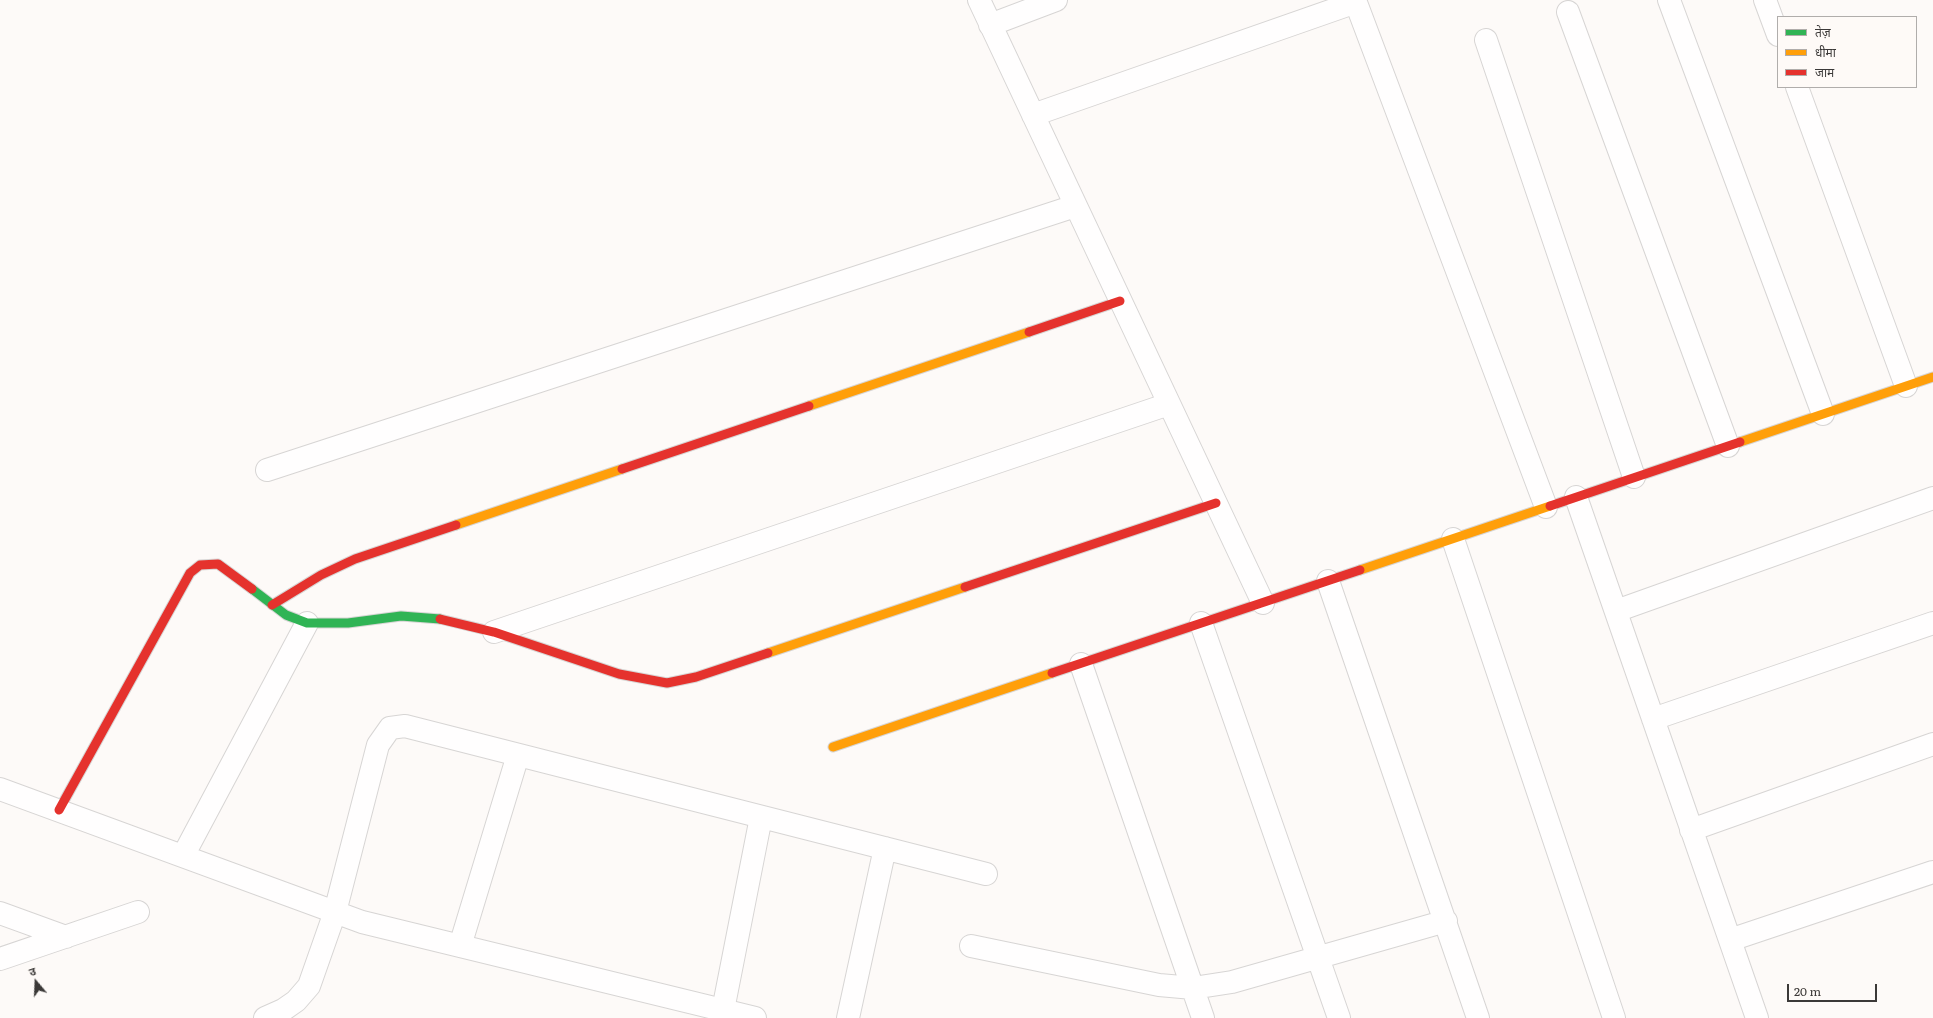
<!DOCTYPE html>
<html>
<head>
<meta charset="utf-8">
<style>
	body { margin:0 }
	#map { position:relative; width:1933px; height:1018px; overflow:hidden; background:#fdfaf8; font-family:Literata,"Noto Sans Devanagari",serif }
	canvas { display:block }
	.legend { position:absolute; left:1777px; top:16px; width:140px; height:72px; box-sizing:border-box; background:#fefaf7; border:1px solid #b0adab; margin:0; padding:5px 7px; list-style:none; font-size:12px; color:#3b3938 }
	.legend li { display:flex; align-items:center; gap:8px; height:20px }
	.legend b { width:20px; border:1px solid #b0adab }
	.north { position:absolute; left:16px; top:962px; width:40px; height:40px; -webkit-text-stroke:3px #fefaf7; paint-order:stroke; rotate:341deg; font-size:11px; font-weight:700; line-height:16px; text-align:center; color:#3b3938 }
	.north::after { content:''; display:block; margin:auto; width:14px; height:18px; background:#3b3938; clip-path:polygon(50% 0,100% 100%,50% 72%,0 100%) }
	.scale { position:absolute; left:1787px; top:984px; width:90px; height:18px; box-sizing:border-box; border:2px solid #3b3938; border-top:0; padding-left:5px; font-size:12px; line-height:14px; white-space:nowrap; color:#3b3938; -webkit-text-stroke:3px #fefaf7; paint-order:stroke }
</style>
</head>
<body>
<div id="map">
<canvas width="1933" height="1018"></canvas>
<ul class="legend">
<li><b style="height:5px;background:#30b455"></b>तेज़</li>
<li><b style="height:5px;background:#ff9f0a"></b>धीमा</li>
<li><b style="height:5px;background:#e5322d"></b>जाम</li>
</ul>
<div class="north">उ</div>
<div class="scale">20 m</div>
</div>
<script>
const c = document.querySelector('canvas').getContext('2d');
c.lineJoin = 'round';
function toPath(rows) {
  const path = new Path2D();
  for (const r of rows) {
    path.moveTo(r[0], r[1]);
    for (let i = 2; i < r.length; i += 2) path.lineTo(r[i], r[i + 1]);
  }
  return path;
}
function trace(path, color, width, dash) {
  c.strokeStyle = color;
  c.lineWidth = width;
  c.lineCap = dash ? 'butt' : 'round';
  c.setLineDash(dash || []);
  c.stroke(path);
}
const street = toPath([
	[979,0,1263,603],
	[1355,0,1546,507],
	[1669,0,1823,414],
	[1765,0,1778,35],
	[1568,12,1728,446],
	[990,25,1056,0],
	[1486,40,1634,477],
	[1797,87,1906,386],
	[1033,115,1356,2],
	[267,470,1075,206],
	[1576,497,1757,1018],
	[1453,539,1614,1018],
	[1328,581,1478,1018],
	[1616,611,1933,498],
	[1201,623,1339,1018],
	[494,632,1169,404],
	[1081,664,1203,1018],
	[1653,719,1933,623],
	[0,789,362,922,755,1018],
	[1691,830,1933,744],
	[183,856,307,623],
	[0,913,66,937],
	[1730,940,1933,872],
	[460,946,518,755],
	[971,946,1159,985,1193,988,1232,982,1446,921],
	[0,959,138,912],
	[723,1010,761,817],
	[265,1018,283,1010,296,1001,309,986,335,912,378,745,390,728,405,726,986,874],
	[848,1018,885,848]
]);
const fast = toPath([
	[252,589,286,615,307,623,348,623,401,616,440,619]
]);
const slow = toPath([
	[809,406,1029,332],
	[1740,442,1933,377],
	[456,525,622,469],
	[1360,570,1550,506],
	[768,653,965,587],
	[833,747,1052,673]
]);
const jam = toPath([
	[1029,332,1120,301],
	[622,469,809,406],
	[1550,506,1740,442],
	[965,587,1216,503],
	[272,605,321,575,355,559,456,525],
	[440,619,494,632,619,674,667,683,696,677,768,653],
	[1052,673,1360,570],
	[59,810,190,573,200,565,218,564,252,589]
]);
trace(street, '#d7d5d4', 24);
trace(fast, '#d7d5d4', 11);
trace(slow, '#d7d5d4', 11);
trace(jam, '#d7d5d4', 11);
trace(street, '#fffefe', 22);
trace(fast, '#30b455', 9);
trace(slow, '#ff9f0a', 9);
trace(jam, '#e5322d', 9);
</script>
</body>
</html>
